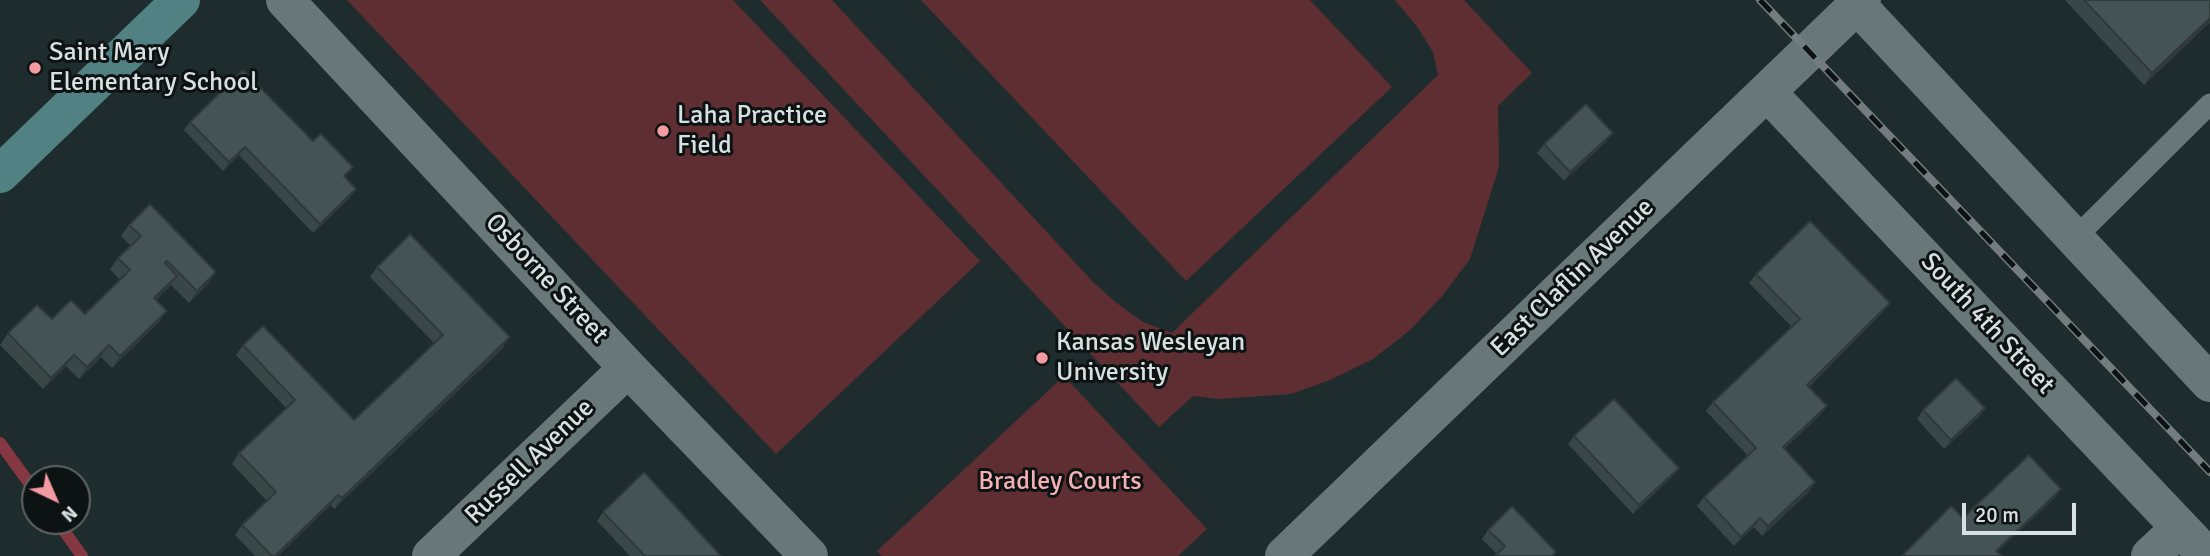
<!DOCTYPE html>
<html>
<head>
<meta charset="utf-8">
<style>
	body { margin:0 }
	#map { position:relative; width:2210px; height:556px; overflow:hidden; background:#1f2c2d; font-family:Signika,sans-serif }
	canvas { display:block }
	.north { position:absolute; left:21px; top:465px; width:70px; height:70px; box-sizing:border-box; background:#0d1313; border:2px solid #5e6565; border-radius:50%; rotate:136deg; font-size:19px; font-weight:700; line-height:28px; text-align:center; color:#d8e0e1 }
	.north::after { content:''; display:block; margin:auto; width:24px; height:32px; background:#f49aa1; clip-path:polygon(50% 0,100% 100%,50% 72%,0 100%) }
	.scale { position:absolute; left:1962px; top:503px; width:114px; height:32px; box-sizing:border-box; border:4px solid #d8e0e1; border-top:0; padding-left:9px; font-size:21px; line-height:24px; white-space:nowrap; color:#d8e0e1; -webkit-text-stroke:5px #0d1313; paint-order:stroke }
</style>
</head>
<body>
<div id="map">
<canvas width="2210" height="556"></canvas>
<div class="north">N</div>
<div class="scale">20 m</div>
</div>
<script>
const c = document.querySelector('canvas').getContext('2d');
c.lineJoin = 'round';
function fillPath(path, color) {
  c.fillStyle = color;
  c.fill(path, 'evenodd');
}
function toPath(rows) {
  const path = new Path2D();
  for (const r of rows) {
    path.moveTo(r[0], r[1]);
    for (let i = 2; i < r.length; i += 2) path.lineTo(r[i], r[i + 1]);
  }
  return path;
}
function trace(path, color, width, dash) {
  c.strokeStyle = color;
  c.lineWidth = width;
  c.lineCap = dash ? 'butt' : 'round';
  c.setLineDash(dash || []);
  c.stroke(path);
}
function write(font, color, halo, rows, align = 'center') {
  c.font = font + ' Signika,sans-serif';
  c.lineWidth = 6;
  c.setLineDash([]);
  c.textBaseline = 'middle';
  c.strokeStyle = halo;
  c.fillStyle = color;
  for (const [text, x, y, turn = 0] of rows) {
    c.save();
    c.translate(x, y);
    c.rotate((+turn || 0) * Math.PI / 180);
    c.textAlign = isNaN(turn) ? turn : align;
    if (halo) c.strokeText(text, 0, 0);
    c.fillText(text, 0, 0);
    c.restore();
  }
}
const green = toPath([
	[347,0,733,0,980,261,776,454],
	[760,0,832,0,1094,283,1118,304,1143,322,1172,333,1438,75,1433,52,1418,28,1395,0,1464,0,1532,73,1498,106,1499,167,1470,259,1443,295,1409,331,1373,359,1330,380,1291,394,1219,399,1193,396,1159,427],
	[921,0,1310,0,1392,87,1186,281],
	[1064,376,1207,529,1178,556,882,556,877,551]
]);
const stream = toPath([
	[0,443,35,491],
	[57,521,82,556]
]);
const service = toPath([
	[2075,238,2210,104]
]);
const minor = toPath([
	[285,0,628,368,809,556],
	[1857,5,2210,383],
	[1767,92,2207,556],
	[431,556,628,368],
	[1284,556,1862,0],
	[2150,556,2180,528]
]);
const secondary = toPath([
	[0,174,181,0]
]);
const rail = toPath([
	[1760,0,2210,472]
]);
const wall = toPath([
	[2065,0,2210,0,2210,22,2144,85],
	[190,122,313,141,345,177,350,198,313,233,239,155,223,171,184,130],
	[1606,142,1564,181,1537,153,1544,144],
	[129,225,216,272,208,284,189,303,171,285,156,300,159,322,112,368,101,357,79,379,66,366,43,389,0,345,8,333,52,319,85,314,120,280,110,269,118,258,131,246,121,236],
	[377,267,503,348,334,509,331,505,278,556,255,556,235,535,242,525,267,501,232,464,239,453,286,408,236,355,243,345,354,420,434,343,370,277],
	[1756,274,1883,312,1809,387,1820,415,1784,449,1815,482,1809,492,1762,536,1754,527,1734,546,1697,506,1704,497,1748,456,1706,411,1713,402,1792,327,1749,283],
	[1985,408,1979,417,1944,449,1917,419,1923,410],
	[1574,436,1679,468,1672,477,1633,514,1568,444],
	[603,512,721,556,630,556,597,521],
	[1488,530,1553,556,1497,554,1482,539]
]);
const shadedWall = toPath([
	[2210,18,2210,22,2144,85,2152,73],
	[1613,133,1606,142,1564,181,1570,172],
	[245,147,239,155,223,171,229,162],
	[356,189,350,198,313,233,320,224],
	[216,272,208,284,189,303,197,291],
	[177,276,169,287,146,309,154,298],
	[1890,303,1883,312,1801,394,1807,385],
	[167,311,159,322,112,368,120,356],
	[510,337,503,348,334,509,342,498],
	[109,345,101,357,79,379,87,367],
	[74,355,66,366,43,389,51,378],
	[1827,406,1820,415,1776,457,1783,447],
	[1985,408,1979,417,1944,449,1951,440],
	[1679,468,1672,477,1633,514,1639,505],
	[1815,482,1809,492,1762,536,1768,526],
	[2061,489,2055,498,1993,556,1996,551],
	[338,495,331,505,278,556,275,556],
	[1760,518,1754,527,1734,546,1741,537]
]);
const building = toPath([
	[2084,0,2210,0,2210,18,2152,73,2084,0],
	[243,70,313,141,321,134,353,167,344,176,356,189,320,224,245,147,229,162,190,122,243,70],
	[1586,104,1613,133,1570,172,1544,144,1586,104],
	[150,204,216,272,197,291,167,261,165,263,177,276,154,298,167,311,120,356,109,345,87,367,74,355,51,378,8,333,37,305,52,319,71,300,85,314,130,270,118,258,141,236,129,225,150,204],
	[1810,221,1890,303,1807,385,1827,406,1783,447,1815,482,1768,526,1760,518,1741,537,1704,497,1756,448,1713,402,1800,319,1756,274,1810,221],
	[410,234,510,337,342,498,338,495,275,556,272,556,242,525,276,492,239,453,295,400,243,345,263,326,354,420,443,335,377,267,410,234],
	[1956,378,1985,408,1951,440,1923,410,1956,378],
	[1614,399,1679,468,1639,505,1574,436,1614,399],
	[2029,455,2061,489,1996,551,2002,556,1902,556,1951,506,1963,518,2029,455],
	[644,472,721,556,645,556,603,512,644,472],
	[1512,506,1556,552,1552,556,1495,556,1505,546,1488,530,1512,506]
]);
const markers = [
	[35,68,7,"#f49aa1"],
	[663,131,7,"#f49aa1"],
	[1042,358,7,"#f49aa1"]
];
const poiNames = [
	["Saint Mary",49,53],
	["Elementary School",49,83],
	["Laha Practice",677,116],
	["Field",677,146],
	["Kansas Wesleyan",1056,343],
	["University",1056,373]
];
const streetNames = [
	["East Claflin Avenue",1573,278,-44],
	["Osborne Street",546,279,47],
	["South 4th Street",1987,324,47],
	["Russell Avenue",530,462,-44]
];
const parkNames = [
	["Bradley Courts",1060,482]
];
fillPath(green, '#5f2e33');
trace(stream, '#853841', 12);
trace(service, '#687878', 21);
trace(minor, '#687878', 38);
trace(secondary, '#518182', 38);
trace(rail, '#737d7e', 8);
trace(rail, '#0d1313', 5, [16]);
fillPath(wall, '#3a4747');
fillPath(shadedWall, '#303a3a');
fillPath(building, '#445353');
trace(building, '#303a3a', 2);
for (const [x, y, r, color] of markers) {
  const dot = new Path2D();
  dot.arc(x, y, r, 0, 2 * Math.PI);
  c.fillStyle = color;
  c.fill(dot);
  trace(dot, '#0d1313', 2.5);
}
write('26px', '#d8e0e1', '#0d1313', poiNames, 'left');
write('26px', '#d8e0e1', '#0d1313', streetNames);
write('26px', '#f5b0b4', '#0d1313', parkNames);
</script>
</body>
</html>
